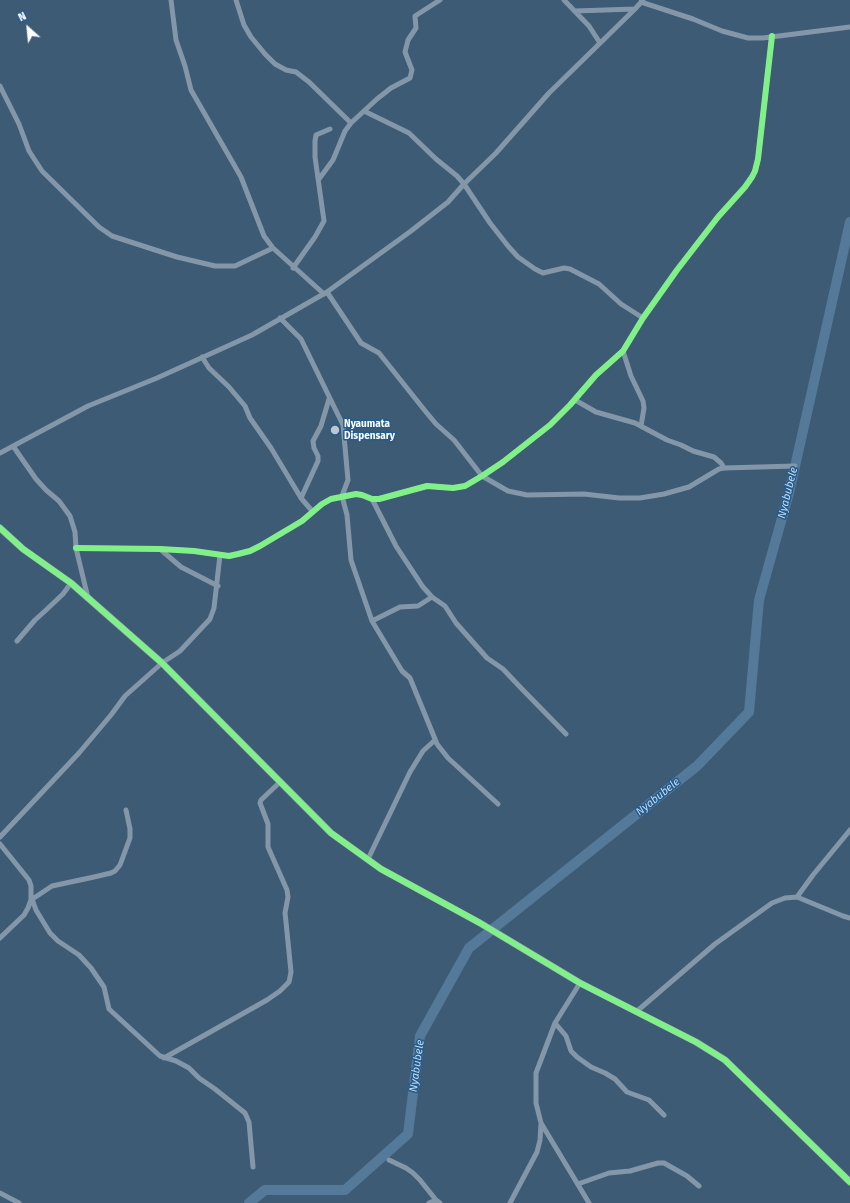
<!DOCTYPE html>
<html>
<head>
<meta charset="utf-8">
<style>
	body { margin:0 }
	#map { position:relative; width:850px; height:1203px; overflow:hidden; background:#3d5b75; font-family:"Fira Sans",sans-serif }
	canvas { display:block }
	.north { position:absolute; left:8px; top:8px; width:40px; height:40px; -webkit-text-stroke:3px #265c8c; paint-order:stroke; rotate:333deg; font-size:11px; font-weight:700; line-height:16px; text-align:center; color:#fff }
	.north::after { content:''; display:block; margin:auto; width:14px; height:18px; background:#fff; clip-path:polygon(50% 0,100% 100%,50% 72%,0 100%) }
</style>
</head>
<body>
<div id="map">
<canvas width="850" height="1203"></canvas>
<div class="north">N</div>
</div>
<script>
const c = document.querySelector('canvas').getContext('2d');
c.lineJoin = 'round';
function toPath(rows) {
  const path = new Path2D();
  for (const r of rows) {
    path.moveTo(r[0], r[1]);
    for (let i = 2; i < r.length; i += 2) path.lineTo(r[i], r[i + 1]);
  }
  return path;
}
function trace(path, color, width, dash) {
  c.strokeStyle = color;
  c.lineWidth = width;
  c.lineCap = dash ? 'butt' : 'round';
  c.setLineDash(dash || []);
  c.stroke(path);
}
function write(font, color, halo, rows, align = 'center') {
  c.font = font + ' "Fira Sans",sans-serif';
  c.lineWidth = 3;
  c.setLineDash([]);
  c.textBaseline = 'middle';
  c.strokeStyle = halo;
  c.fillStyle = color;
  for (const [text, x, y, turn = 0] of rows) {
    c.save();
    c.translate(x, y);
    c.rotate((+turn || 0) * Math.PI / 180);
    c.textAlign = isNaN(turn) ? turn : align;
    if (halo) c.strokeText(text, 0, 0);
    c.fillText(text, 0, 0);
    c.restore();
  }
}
const river = toPath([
	[249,1203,265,1190,345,1190,408,1134,420,1036,469,948,697,766,749,712,759,600,789,493,850,222]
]);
const street = toPath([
	[171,0,176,40,185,66,191,90,241,177,264,236,273,248,324,294],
	[236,0,244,25,251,37,265,54,275,64,286,70,296,72,309,82,351,123],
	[564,0,589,26,600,43],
	[641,2,693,19,722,31,748,38,763,38,850,27],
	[575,11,635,9],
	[0,86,19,124,29,151,42,171,99,227,112,236,177,257,215,266,235,266,273,248],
	[364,111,409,133,436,159,457,176,464,184,490,223,508,246,518,257,535,269,543,273,564,268,570,269,599,284,621,304,643,318],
	[319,179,333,160,345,131,351,123,377,99,391,88,410,78,412,70,405,52,408,40,416,28,415,16,440,0],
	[293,268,315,237,324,221,315,157,315,141,316,135,330,129],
	[327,292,361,343,379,353,426,412,436,424,454,440,482,476,508,491,527,495,584,494,619,498,640,498,664,494,689,487,719,469,724,468,795,466],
	[280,318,301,339,343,425,348,480,342,496,347,515,351,560,372,621,402,671,410,678,437,744,448,758,498,804],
	[623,351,631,376,643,401,644,408,641,426],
	[202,357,209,368,229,387,245,406,250,418,271,448,301,498,313,512],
	[575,400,596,412,635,423,667,440,681,445,693,451,714,457,721,463,724,468],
	[13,446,36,479,46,490,59,501,70,516,75,532,76,548,88,598],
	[0,453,88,406,157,378,252,335,327,292,411,231,448,202,464,184,496,153,549,93,635,9,643,0],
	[301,498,318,461,318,456,314,448,313,441,321,426,329,399],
	[372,499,396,546,423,587,432,597,445,606,456,623,487,658,503,669,520,687,566,734],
	[76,548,160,549,194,551,229,556,238,554,250,551,260,546,302,521,322,504,331,499,356,494,362,495,372,499,379,499,427,486,453,488,465,486,482,476,503,462,550,425,570,405,596,375,623,351,643,318,677,270,718,217,745,187,752,177,755,171,758,159,772,36],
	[160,549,181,567,218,586],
	[372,621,400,607,418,606,432,597],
	[17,641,35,620,45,611,63,594,71,583],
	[0,837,79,753,111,715,125,696,162,663,180,651,210,619,214,608,220,555],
	[0,844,29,880,31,886,31,900,28,908,24,915,0,938],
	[368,859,410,772,423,751,435,740],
	[797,897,813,875,850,830],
	[32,899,36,910,50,933,58,941,79,955,91,968,104,987,109,1009,160,1056,176,1061,189,1068,199,1078,215,1089,245,1113,249,1122,253,1167],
	[31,900,52,886,94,877,111,873,115,871,120,865,130,838,130,829,126,810],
	[580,983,555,1023,536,1073,536,1103,541,1123,589,1203],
	[636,1012,715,944,772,903,785,898,797,897,843,916,850,918],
	[555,1023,566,1036,571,1051,577,1057,591,1067,605,1073,615,1079,627,1092,649,1100,664,1115],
	[164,1058,267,1000,280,991,289,982,291,972,286,922,285,913,288,897,287,890,268,847,268,824,260,803,261,800,280,782],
	[389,1160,406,1168,413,1173,420,1180,436,1200,440,1203],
	[578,1184,609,1173,630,1171,658,1163,664,1163,687,1176,699,1186],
	[0,1193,19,1203],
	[429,1203,436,1200],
	[510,1203,537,1152,540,1140,541,1124]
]);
const secondary = toPath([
	[0,528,23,549,71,583,162,663,331,833,381,869,480,923,580,983,696,1042,725,1060,850,1182]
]);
const cycleway = toPath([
	[0,528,23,549,71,583,162,663,331,833,381,869,480,923,580,983,696,1042,725,1060,850,1182],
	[76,548,160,549,194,551,229,556,238,554,250,551,260,546,302,521,322,504,331,499,356,494,362,495,372,499,379,499,427,486,453,488,465,486,482,476,503,462,550,425,570,405,596,375,623,351,643,318,677,270,718,217,745,187,752,177,755,171,758,159,772,36]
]);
const markers = [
	[335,430,5,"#bbc6cf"]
];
const poiNames = [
	["Nyaumata",344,424],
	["Dispensary",344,436]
];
const waterNames = [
	["Nyabubele",788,493,-76],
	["Nyabubele",658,797,-39],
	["Nyabubele",417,1066,-82]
];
trace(river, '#557999', 10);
trace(street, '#8497a9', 5);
trace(secondary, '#8c9eae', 7);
trace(cycleway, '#82f089', 6);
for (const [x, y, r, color] of markers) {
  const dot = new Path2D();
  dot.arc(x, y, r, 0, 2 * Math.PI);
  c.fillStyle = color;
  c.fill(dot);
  trace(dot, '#265c8c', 1.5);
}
write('bold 10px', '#fff', '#265c8c', poiNames, 'left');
write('italic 11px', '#c1dbf1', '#265c8c', waterNames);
</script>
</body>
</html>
